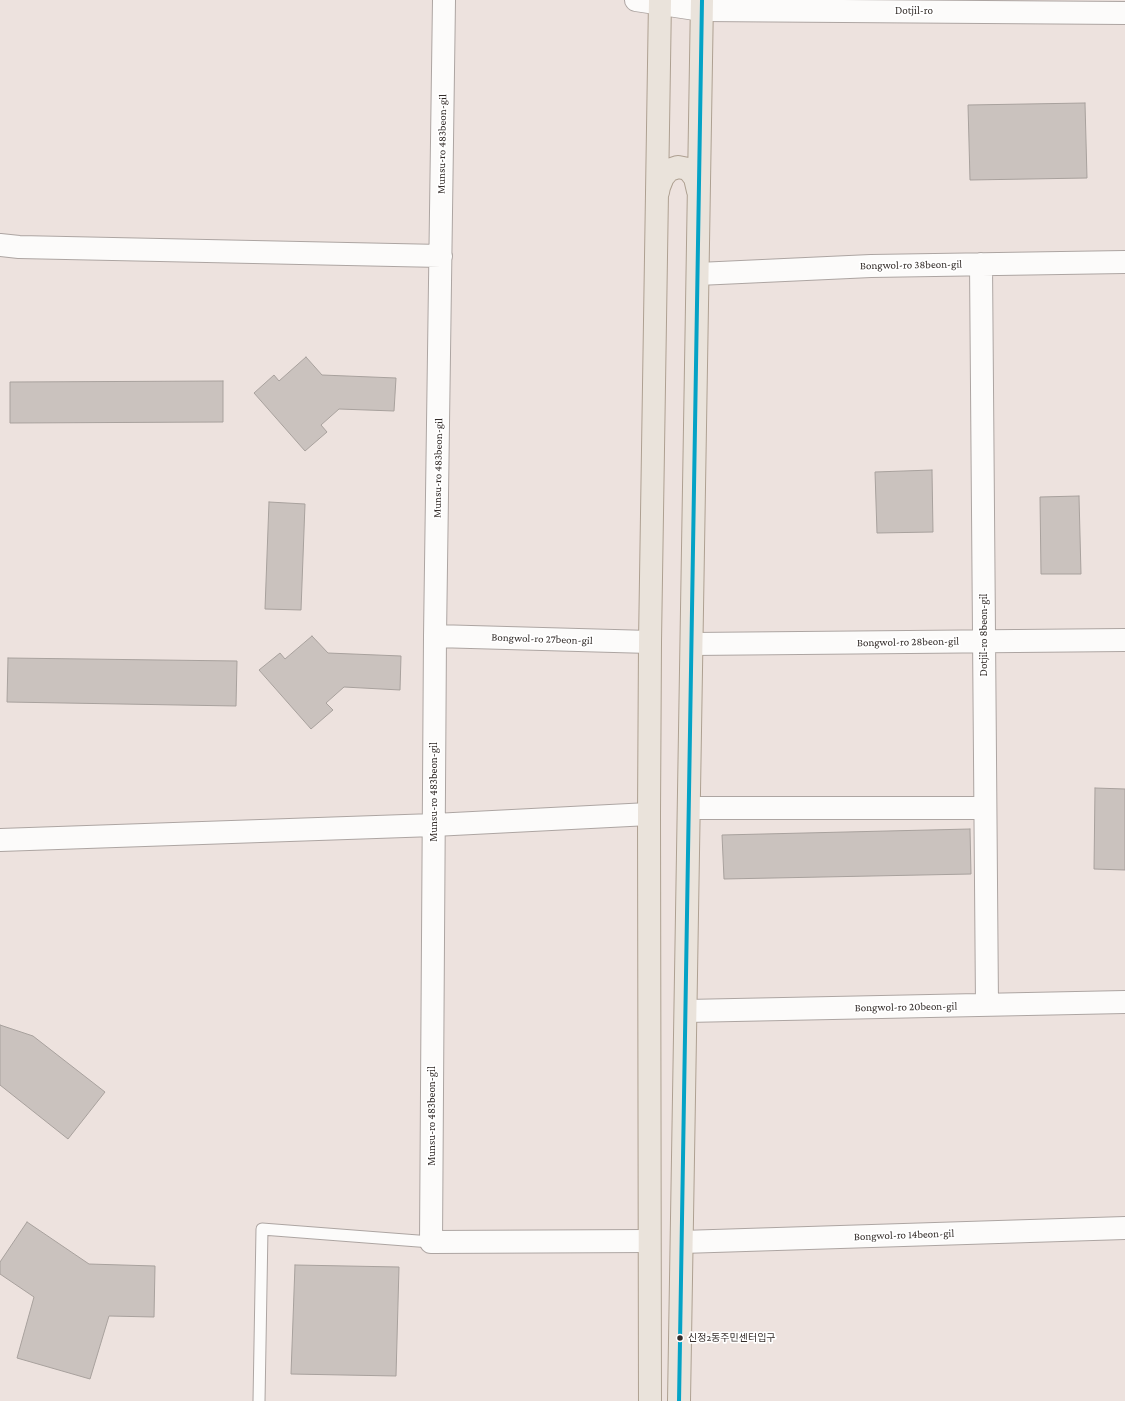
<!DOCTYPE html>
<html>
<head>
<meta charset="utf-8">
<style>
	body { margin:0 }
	canvas { display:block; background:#ede2de }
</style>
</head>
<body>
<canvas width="1125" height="1401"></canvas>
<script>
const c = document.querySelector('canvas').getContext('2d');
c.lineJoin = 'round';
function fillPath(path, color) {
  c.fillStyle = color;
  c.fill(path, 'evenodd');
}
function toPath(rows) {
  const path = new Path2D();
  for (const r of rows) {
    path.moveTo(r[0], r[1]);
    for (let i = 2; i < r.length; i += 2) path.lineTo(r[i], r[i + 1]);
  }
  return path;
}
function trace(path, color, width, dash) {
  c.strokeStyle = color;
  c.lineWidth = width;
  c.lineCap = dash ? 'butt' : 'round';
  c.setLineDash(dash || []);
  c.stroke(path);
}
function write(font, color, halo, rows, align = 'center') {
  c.font = font + ' "Crimson Pro","Noto Sans KR",serif';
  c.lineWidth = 3.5;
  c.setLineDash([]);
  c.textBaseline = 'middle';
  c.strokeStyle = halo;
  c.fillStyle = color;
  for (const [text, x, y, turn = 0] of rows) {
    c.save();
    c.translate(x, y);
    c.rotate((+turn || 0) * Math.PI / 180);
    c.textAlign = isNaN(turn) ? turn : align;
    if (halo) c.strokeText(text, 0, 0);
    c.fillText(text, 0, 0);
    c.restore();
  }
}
const building = toPath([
	[1085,103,1087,178,970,180,968,105,1085,103],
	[306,357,322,375,396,378,394,411,339,409,321,425,327,432,305,451,254,393,274,375,279,381,306,357],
	[223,381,223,422,10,423,10,382,223,381],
	[932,470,933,532,877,533,875,472,932,470],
	[1079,496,1081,574,1041,574,1040,497,1079,496],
	[269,502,305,504,301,610,265,609,269,502],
	[312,636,328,653,401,656,400,690,344,687,326,703,333,710,311,729,259,670,280,653,285,659,312,636],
	[8,658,237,661,236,706,7,702,8,658],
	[1095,788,1125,789,1125,870,1094,869,1095,788],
	[970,829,971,874,724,879,722,835,970,829],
	[0,1025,33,1036,105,1092,68,1139,0,1085,0,1025],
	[27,1222,89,1264,155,1266,154,1317,109,1316,90,1379,17,1358,34,1297,0,1274,0,1262,27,1222],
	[295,1265,399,1267,396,1376,291,1374,295,1265]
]);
const service = toPath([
	[259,1401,262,1229,431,1242]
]);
const minor = toPath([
	[444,0,435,636,431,1242,649,1241],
	[0,245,19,247,441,256],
	[981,264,987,1005],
	[698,274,871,266,1125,262],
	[435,636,650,642],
	[692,644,1125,640],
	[689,808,985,808],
	[0,840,434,825,649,814],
	[686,1011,1125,1002],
	[682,1242,1125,1228]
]);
const tertiary = toPath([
	[636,0,702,10]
]);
const secondary = toPath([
	[702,10,1125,13]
]);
const primary = toPath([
	[658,192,659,187,663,177,669,170,678,167,688,169,695,178,698,191],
	[650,1401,649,814,650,642,660,0],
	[679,1401,702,0]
]);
const bus1 = toPath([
	[679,1401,702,0]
]);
const markers = [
	[680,1338,3.5,"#342d2a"]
];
const busNames = [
	["신정2동주민센터입구",688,1338]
];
const streetNames = [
	["Dotjil-ro",914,11],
	["Munsu-ro 483beon-gil",442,144,-89],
	["Bongwol-ro 38beon-gil",911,265,-1],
	["Munsu-ro 483beon-gil",438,468,-89],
	["Dotjil-ro 8beon-gil",984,635,-90],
	["Bongwol-ro 27beon-gil",542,639,2],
	["Bongwol-ro 28beon-gil",908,642,-1],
	["Munsu-ro 483beon-gil",434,792,-90],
	["Bongwol-ro 20beon-gil",906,1007,-1],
	["Munsu-ro 483beon-gil",432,1116,-90],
	["Bongwol-ro 14beon-gil",904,1235,-2]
];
fillPath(building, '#cac2be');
trace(building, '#a8a19d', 1);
trace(service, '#ada5a2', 13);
trace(minor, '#ada5a2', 24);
trace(tertiary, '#ada5a2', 24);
trace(secondary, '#ada5a2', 24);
trace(primary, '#aea091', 24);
trace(service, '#fcfbfa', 11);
trace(minor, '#fcfbfa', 22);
trace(tertiary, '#fcfbfa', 22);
trace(secondary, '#fcfbfa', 22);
trace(primary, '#eae3db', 22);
trace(bus1, '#03a3c6', 4);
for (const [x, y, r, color] of markers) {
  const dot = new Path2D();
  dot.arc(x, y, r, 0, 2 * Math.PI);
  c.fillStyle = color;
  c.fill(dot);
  trace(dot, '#fff', 1.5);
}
write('10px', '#342d2a', '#fff', busNames, 'left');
write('11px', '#342d2a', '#fff', streetNames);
</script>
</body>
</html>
